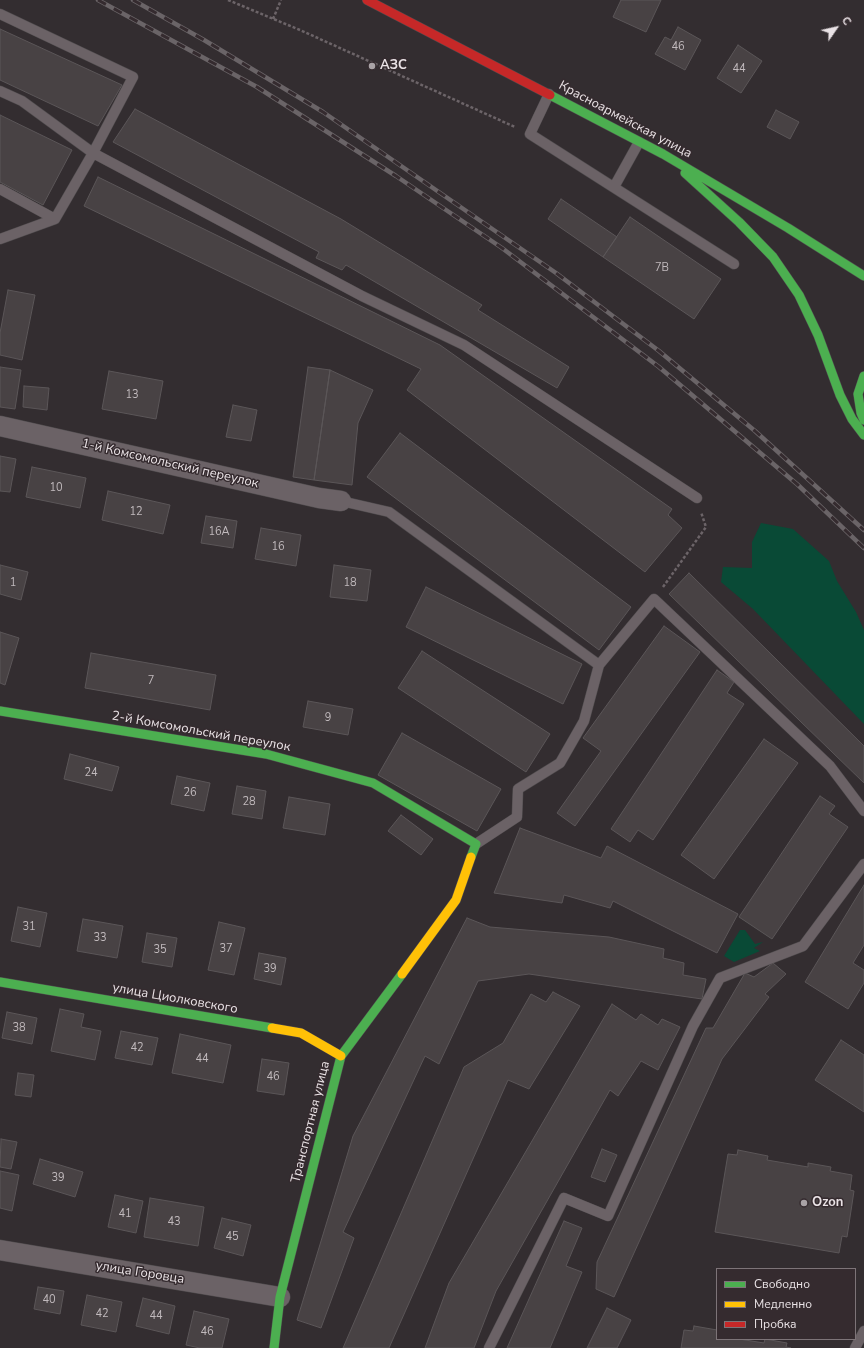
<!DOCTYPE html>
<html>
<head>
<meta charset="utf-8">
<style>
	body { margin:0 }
	#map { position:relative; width:864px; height:1348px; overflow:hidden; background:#332d30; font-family:"Nunito Sans",sans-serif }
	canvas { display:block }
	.legend { position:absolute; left:716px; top:1268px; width:140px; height:72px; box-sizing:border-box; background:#352b2f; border:1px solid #7d7478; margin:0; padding:5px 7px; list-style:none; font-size:12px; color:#e9e2e5 }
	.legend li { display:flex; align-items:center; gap:8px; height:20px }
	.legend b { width:20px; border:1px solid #7d7478 }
	.north { position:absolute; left:816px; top:8px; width:40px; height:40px; -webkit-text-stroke:3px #352b2f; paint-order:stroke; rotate:56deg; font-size:11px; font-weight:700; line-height:16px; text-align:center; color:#e9e2e5 }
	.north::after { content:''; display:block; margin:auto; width:14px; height:18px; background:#e9e2e5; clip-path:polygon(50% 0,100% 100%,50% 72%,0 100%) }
</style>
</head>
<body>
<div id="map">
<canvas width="864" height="1348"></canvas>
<ul class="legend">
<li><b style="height:5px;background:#4caf50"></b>Свободно</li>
<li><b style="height:5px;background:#ffc107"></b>Медленно</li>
<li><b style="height:5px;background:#c62828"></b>Пробка</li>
</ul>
<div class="north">С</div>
</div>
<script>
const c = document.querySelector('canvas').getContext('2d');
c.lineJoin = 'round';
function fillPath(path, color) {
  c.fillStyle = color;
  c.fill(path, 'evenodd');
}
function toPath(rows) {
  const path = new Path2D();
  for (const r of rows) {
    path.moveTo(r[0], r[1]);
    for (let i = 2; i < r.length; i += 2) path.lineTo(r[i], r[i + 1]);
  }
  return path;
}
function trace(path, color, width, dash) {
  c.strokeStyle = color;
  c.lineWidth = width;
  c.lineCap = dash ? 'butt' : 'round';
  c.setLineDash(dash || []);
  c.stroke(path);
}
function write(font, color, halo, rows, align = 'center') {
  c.font = font + ' "Nunito Sans",sans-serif';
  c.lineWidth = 3;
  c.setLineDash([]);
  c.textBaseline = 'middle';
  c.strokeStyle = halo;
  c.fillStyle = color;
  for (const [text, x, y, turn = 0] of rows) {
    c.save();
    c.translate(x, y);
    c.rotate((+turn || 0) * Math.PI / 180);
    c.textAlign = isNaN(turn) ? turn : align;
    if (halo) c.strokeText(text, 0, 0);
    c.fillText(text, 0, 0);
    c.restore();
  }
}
const green = toPath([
	[761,523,793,529,829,561,837,581,856,612,864,630,864,724,753,609,721,582,723,567,752,568,752,542],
	[740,930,745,930,755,944,763,942,754,948,760,951,734,962,724,956]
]);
const building = toPath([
	[621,0,661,0,646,32,613,17,621,0],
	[678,27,701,40,685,70,655,54,665,37,671,40,678,27],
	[0,29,122,85,98,126,0,80,0,29],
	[738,45,762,61,741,93,717,78,738,45],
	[135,109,341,219,482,305,478,310,569,367,557,388,346,265,342,270,316,258,319,252,113,142,135,109],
	[776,110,799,122,790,139,767,127,776,110],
	[0,115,72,150,43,205,0,182,0,115],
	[98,177,440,345,672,509,668,515,682,528,645,572,407,390,421,369,84,206,98,177],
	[561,199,617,237,603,257,548,219,561,199],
	[630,217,721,279,694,319,603,257,630,217],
	[8,290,35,295,22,360,0,355,0,333,8,290],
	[0,367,21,370,15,409,0,407,0,367],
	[308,367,330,370,314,480,293,477,308,367],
	[330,370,373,390,358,423,352,485,314,480,330,370],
	[109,371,163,381,156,419,102,409,109,371],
	[24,386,49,388,47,410,23,407,24,386],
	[233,405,257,410,251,441,226,437,233,405],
	[400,433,631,607,599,650,367,477,400,433],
	[0,456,16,459,10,492,0,491,0,456],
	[32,467,86,478,80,508,26,497,32,467],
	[108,491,170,505,163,534,102,520,108,491],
	[206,516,237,521,233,548,201,543,206,516],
	[261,528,301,535,296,566,255,559,261,528],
	[0,565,28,572,21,600,0,594,0,565],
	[334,565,371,570,367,601,330,597,334,565],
	[689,573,864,746,864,783,669,594,689,573],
	[426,587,582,664,563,704,406,627,426,587],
	[664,626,700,652,575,826,557,813,601,751,583,738,664,626],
	[0,632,19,638,5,685,0,683,0,632],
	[422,651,550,734,526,772,398,688,422,651],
	[91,653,216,675,210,710,85,688,91,653],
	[717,670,734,682,727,693,744,704,653,840,638,830,630,842,611,829,717,670],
	[308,701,353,709,348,735,303,727,308,701],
	[402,733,501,789,477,831,378,775,402,733],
	[764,739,798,763,714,879,681,855,764,739],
	[70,754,119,767,112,791,64,779,70,754],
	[177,776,210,783,204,811,171,804,177,776],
	[237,786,266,791,262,819,232,814,237,786],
	[820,796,835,806,829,814,848,827,772,939,739,917,820,796],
	[289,797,330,804,325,835,283,828,289,797],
	[401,815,433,839,421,855,388,831,401,815],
	[520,828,601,858,607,846,738,914,717,953,613,901,610,908,564,895,562,903,494,893,520,828],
	[864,885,864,945,853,963,864,970,864,983,848,1009,805,982,864,885],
	[18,907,47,913,40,947,11,941,18,907],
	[467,918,490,927,609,937,664,949,663,958,684,963,683,975,706,979,702,999,529,974,478,981,439,1064,425,1056,343,1232,354,1238,321,1328,297,1320,353,1136,467,918],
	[83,919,123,926,117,958,77,951,83,919],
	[219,922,245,928,234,975,208,970,219,922],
	[147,933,177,938,172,967,142,962,147,933],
	[259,953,286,958,281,985,254,979,259,953],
	[773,963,786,974,765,994,769,997,722,1059,614,1297,596,1289,597,1262,706,1028,713,1028,745,973,754,977,773,963],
	[553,992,580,1006,529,1089,508,1080,389,1348,343,1348,464,1067,503,1043,531,994,546,1002,553,992],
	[612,1004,636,1020,641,1014,658,1025,662,1019,680,1027,658,1070,641,1061,618,1096,610,1090,496,1291,474,1348,425,1348,449,1283,612,1004],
	[60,1009,84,1014,81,1027,101,1031,95,1060,51,1051,60,1009],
	[7,1012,37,1018,32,1044,2,1038,7,1012],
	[121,1031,158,1038,152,1065,115,1058,121,1031],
	[180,1034,231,1045,223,1083,172,1073,180,1034],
	[841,1040,864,1055,864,1112,815,1080,841,1040],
	[262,1059,289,1063,284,1095,257,1091,262,1059],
	[18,1073,34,1075,31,1097,15,1095,18,1073],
	[1,1139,17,1142,11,1169,0,1167,1,1139],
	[602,1149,617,1155,605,1182,591,1177,602,1149],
	[738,1150,768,1156,767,1160,808,1167,808,1163,831,1167,830,1171,852,1175,850,1190,854,1191,847,1237,842,1236,839,1253,715,1232,728,1154,737,1155,738,1150],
	[40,1159,83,1172,75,1197,33,1184,40,1159],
	[0,1171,19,1175,12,1211,0,1208,0,1171],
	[115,1195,143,1201,136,1233,108,1227,115,1195],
	[150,1198,204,1207,198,1246,144,1237,150,1198],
	[222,1218,251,1225,243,1256,214,1248,222,1218],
	[564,1221,582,1228,566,1266,582,1272,550,1348,507,1348,564,1221],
	[38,1287,64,1291,60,1314,34,1309,38,1287],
	[87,1295,122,1302,116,1332,81,1325,87,1295],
	[143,1298,175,1306,169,1334,136,1326,143,1298],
	[607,1308,631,1320,617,1348,587,1348,607,1308],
	[194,1311,229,1319,222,1348,200,1348,186,1345,194,1311],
	[694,1326,717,1330,717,1339,739,1339,764,1343,765,1339,787,1343,786,1347,791,1348,681,1348,684,1330,693,1331,694,1326]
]);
const path = toPath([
	[228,0,300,30,515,127],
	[273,19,281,0],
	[663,587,706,527,701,512]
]);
const lane = toPath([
	[0,14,133,77,93,153,55,219,0,239],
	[0,91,22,101,93,153,362,296,464,345,697,498],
	[549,94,530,134,734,264],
	[614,187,639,142],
	[0,189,55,219],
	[341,501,389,512,599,665],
	[476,844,517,817,518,789,560,763,584,721,599,665,654,599,830,766,864,811],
	[489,1348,564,1198,608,1216,693,1026,720,978,803,946,864,864],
	[855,1348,864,1331]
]);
const street = toPath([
	[0,426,319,498,341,501],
	[0,1250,280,1297]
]);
const fast = toPath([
	[550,95,663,154,788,228,864,276],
	[685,173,739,222,773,257,799,295,818,335,840,395,852,419,864,435],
	[864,376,858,394,861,413,864,420],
	[0,711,266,754,373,783,476,844,471,857],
	[0,982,272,1028],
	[274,1348,280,1297,341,1056,402,974]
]);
const slow = toPath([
	[402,974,456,900,471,857],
	[272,1028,301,1033,341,1056]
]);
const jam = toPath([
	[367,0,550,95]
]);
const rail = toPath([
	[98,0,257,87,396,176,502,248,659,367,798,485,864,548],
	[133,0,204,40,323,112,556,273,659,351,755,431,864,530]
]);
const markers = [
	[372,66,4,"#a9a3a6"],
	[804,1203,4,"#a9a3a6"]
];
const numberNames = [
	["46",678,47],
	["44",739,69],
	["7В",662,268],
	["13",132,395],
	["10",56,488],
	["12",136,512],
	["16А",219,532],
	["16",278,547],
	["1",13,583],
	["18",350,583],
	["7",151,681],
	["9",328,718],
	["24",91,773],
	["26",190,793],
	["28",249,802],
	["31",29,927],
	["33",100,938],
	["37",226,949],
	["35",160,950],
	["39",270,969],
	["38",19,1028],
	["42",137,1048],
	["44",202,1059],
	["46",273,1077],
	["39",58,1178],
	["41",125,1214],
	["43",174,1222],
	["45",232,1237],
	["40",49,1300],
	["42",102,1314],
	["44",156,1316],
	["46",207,1332]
];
const poiNames = [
	["АЗС",380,66],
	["Ozon",812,1203]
];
const streetNames = [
	["Красноармейская улица",625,120,28],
	["1-й Комсомольский переулок",170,464,13],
	["2-й Комсомольский переулок",201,732,10],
	["улица Циолковского",175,999,10],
	["Транспортная улица",311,1122,-76],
	["улица Горовца",140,1273,9]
];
fillPath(green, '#094a36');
fillPath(building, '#484244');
trace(building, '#5b5658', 1);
trace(lane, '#4f4b4d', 11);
trace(street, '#4f4b4d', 21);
trace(fast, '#4f4b4d', 10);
trace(slow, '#4f4b4d', 10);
trace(jam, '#4f4b4d', 10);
trace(path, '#6c6468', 2.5, [3, 2]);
trace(lane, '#6b6266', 10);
trace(street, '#6b6266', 20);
trace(fast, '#4caf50', 9);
trace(slow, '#ffc107', 9);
trace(jam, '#c62828', 9);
trace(rail, '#6a6467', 4.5);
trace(rail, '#352b2f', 3, [9]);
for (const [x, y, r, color] of markers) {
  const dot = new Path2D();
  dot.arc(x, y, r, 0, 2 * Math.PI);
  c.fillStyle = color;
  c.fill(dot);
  trace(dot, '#352b2f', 1.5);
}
write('11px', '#c1babd', null, numberNames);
write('bold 13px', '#e9e2e5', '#352b2f', poiNames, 'left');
write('13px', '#e9e2e5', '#352b2f', streetNames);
</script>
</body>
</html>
